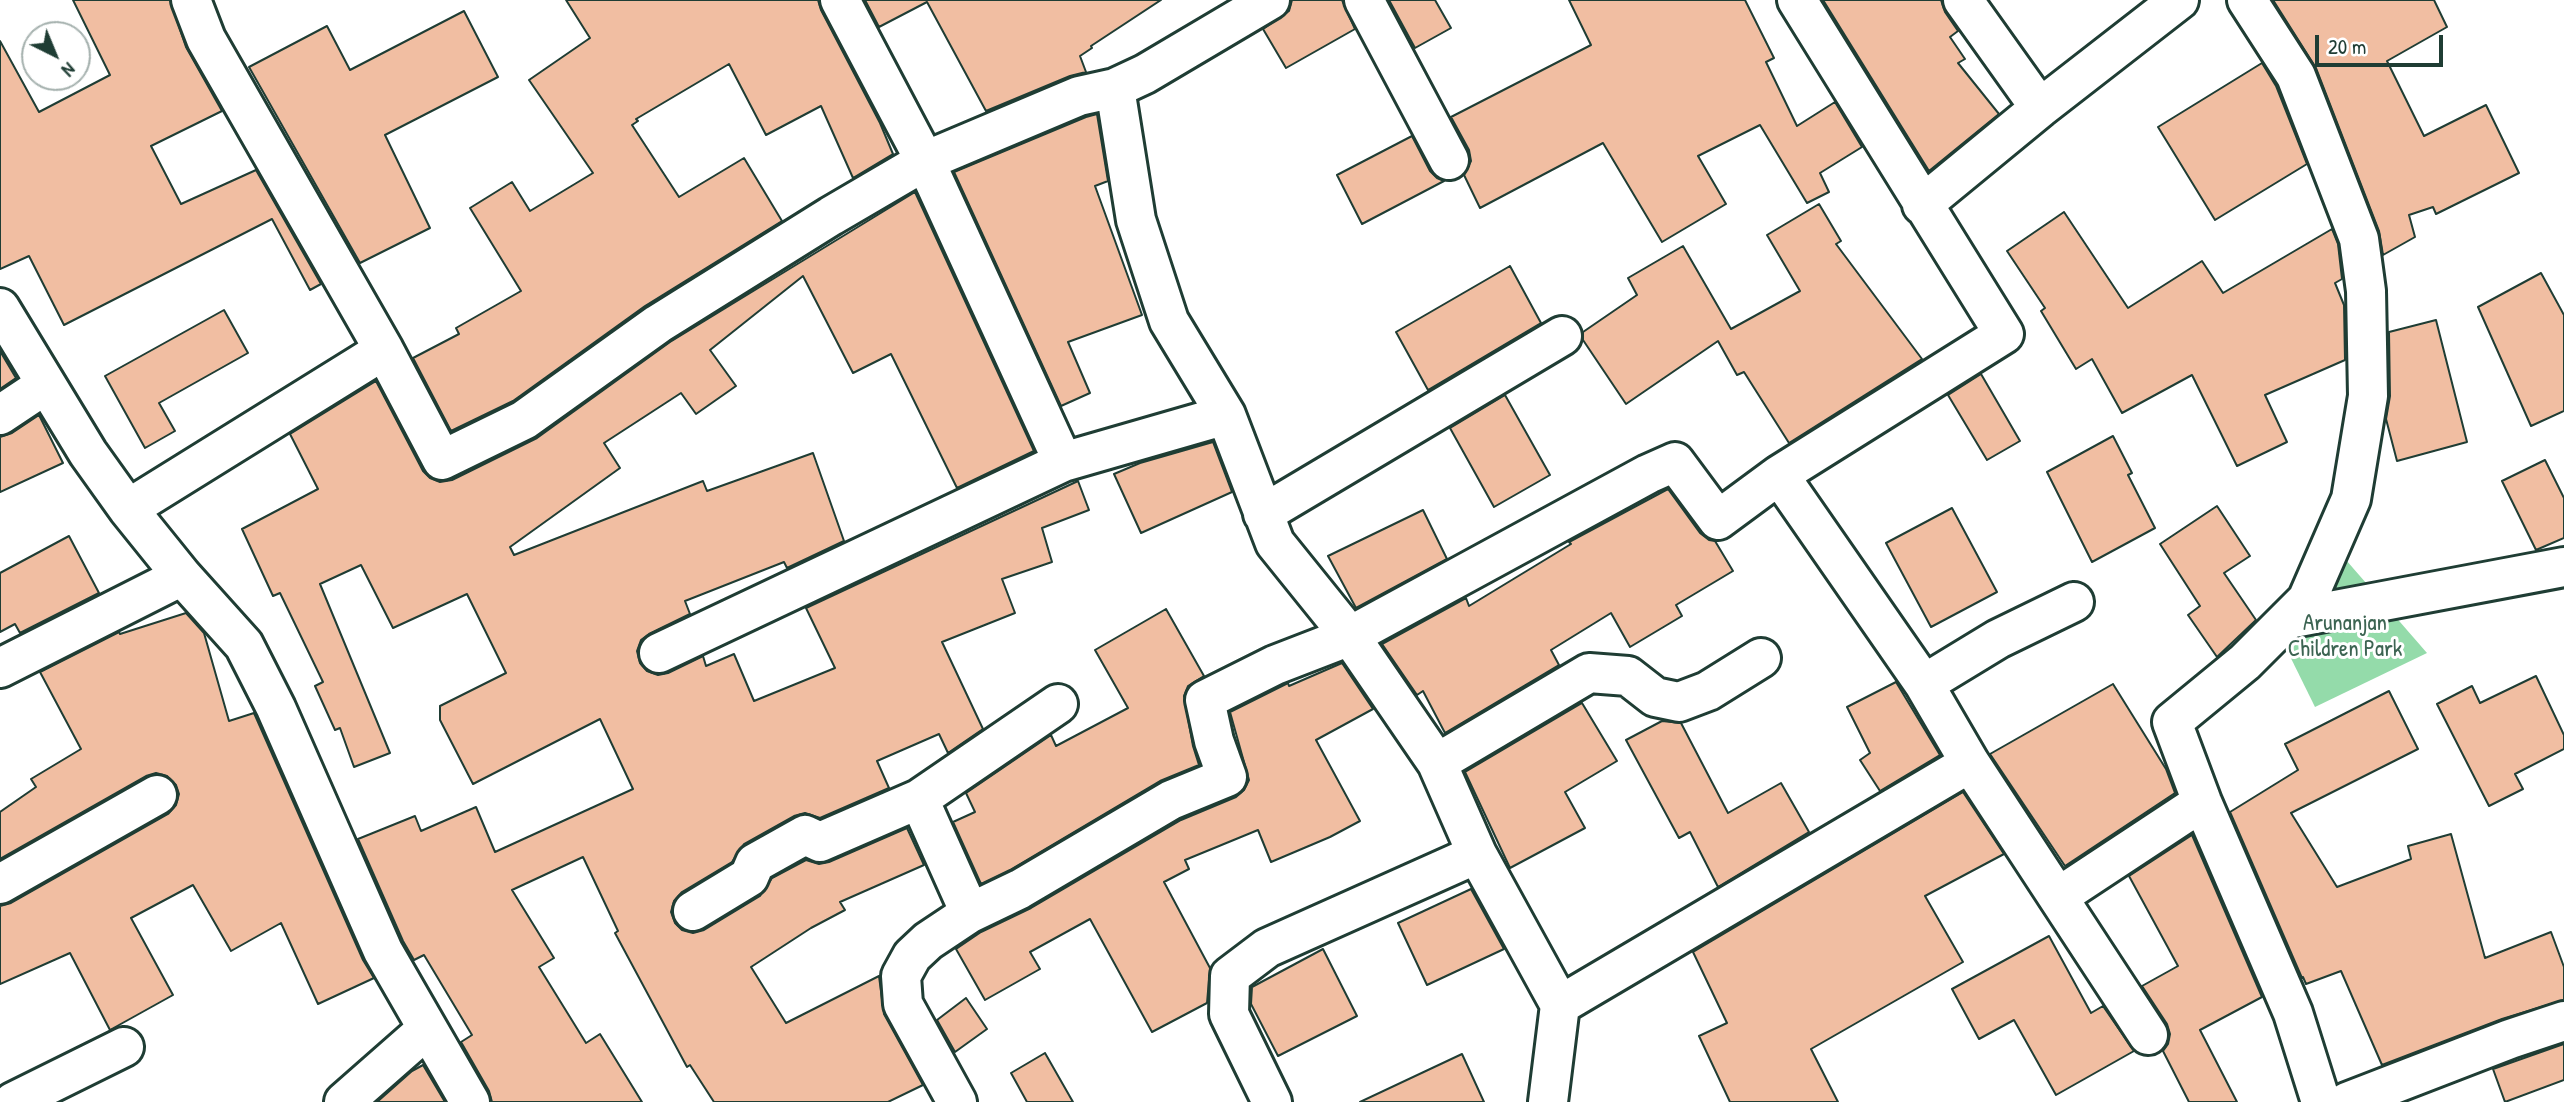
<!DOCTYPE html>
<html>
<head>
<meta charset="utf-8">
<style>
	body { margin:0 }
	#map { position:relative; width:2564px; height:1102px; overflow:hidden; background:#fff; font-family:"Patrick Hand",sans-serif }
	canvas { display:block }
	.north { position:absolute; left:21px; top:21px; width:70px; height:70px; box-sizing:border-box; background:#fff; border:2px solid #a5b1ae; border-radius:50%; rotate:137deg; font-size:19px; font-weight:700; line-height:28px; text-align:center; color:#1f3d34 }
	.north::after { content:''; display:block; margin:auto; width:24px; height:32px; background:#1f3d34; clip-path:polygon(50% 0,100% 100%,50% 72%,0 100%) }
	.scale { position:absolute; left:2315px; top:35px; width:128px; height:32px; box-sizing:border-box; border:4px solid #1f3d34; border-top:0; padding-left:9px; font-size:21px; line-height:24px; white-space:nowrap; color:#1f3d34; -webkit-text-stroke:5px #fff; paint-order:stroke }
</style>
</head>
<body>
<div id="map">
<canvas width="2564" height="1102"></canvas>
<div class="north">N</div>
<div class="scale">20 m</div>
</div>
<script>
const c = document.querySelector('canvas').getContext('2d');
c.lineJoin = 'round';
function fillPath(path, color) {
  c.fillStyle = color;
  c.fill(path, 'evenodd');
}
function toPath(rows) {
  const path = new Path2D();
  for (const r of rows) {
    path.moveTo(r[0], r[1]);
    for (let i = 2; i < r.length; i += 2) path.lineTo(r[i], r[i + 1]);
  }
  return path;
}
function trace(path, color, width, dash) {
  c.strokeStyle = color;
  c.lineWidth = width;
  c.lineCap = dash ? 'butt' : 'round';
  c.setLineDash(dash || []);
  c.stroke(path);
}
function write(font, color, halo, rows, align = 'center') {
  c.font = font + ' "Patrick Hand",sans-serif';
  c.lineWidth = 6;
  c.setLineDash([]);
  c.textBaseline = 'middle';
  c.strokeStyle = halo;
  c.fillStyle = color;
  for (const [text, x, y, turn = 0] of rows) {
    c.save();
    c.translate(x, y);
    c.rotate((+turn || 0) * Math.PI / 180);
    c.textAlign = isNaN(turn) ? turn : align;
    if (halo) c.strokeText(text, 0, 0);
    c.fillText(text, 0, 0);
    c.restore();
  }
}
const green = toPath([
	[2346,560,2427,653,2315,707,2278,632]
]);
const building = toPath([
	[73,0,170,0,186,47,222,111,151,146,181,204,256,170,321,284,310,290,272,219,64,325,29,256,0,269,0,41,39,112,110,75,73,0],
	[566,0,818,0,821,10,880,123,893,154,853,178,821,106,766,135,729,64,636,119,638,121,632,125,679,197,744,158,782,221,645,306,513,401,451,431,413,358,459,334,456,328,521,291,470,208,512,182,530,211,593,173,529,80,590,38,566,0],
	[865,0,1161,0,1091,46,1092,48,1080,56,1086,72,1070,76,986,111,927,2,879,27,865,0],
	[1292,0,1342,0,1355,29,1286,68,1263,29,1289,11,1292,0],
	[1389,0,1435,0,1451,28,1415,48,1389,0],
	[1569,0,1745,0,1774,58,1766,62,1797,126,1835,102,1862,147,1820,173,1829,192,1807,203,1760,125,1698,156,1726,204,1662,242,1603,143,1480,208,1464,175,1471,161,1469,150,1451,117,1591,45,1569,0],
	[1823,0,1941,0,1945,12,1958,31,1950,37,1965,59,1958,63,1999,114,1929,171,1823,0],
	[2273,0,2434,0,2447,27,2387,61,2424,136,2486,105,2519,173,2436,214,2433,207,2409,215,2415,237,2383,255,2379,231,2316,68,2273,0],
	[464,11,498,77,385,135,430,228,360,263,249,67,327,26,350,70,464,11],
	[2262,63,2276,86,2307,164,2215,220,2158,127,2262,63],
	[1097,114,1108,181,1095,186,1142,315,1068,342,1090,393,1061,406,954,172,1086,117,1097,114],
	[1412,136,1430,171,1437,178,1444,181,1362,224,1337,175,1412,136],
	[915,192,1034,451,957,488,891,354,853,373,803,276,710,350,736,386,696,414,681,393,604,443,620,468,510,547,514,555,703,481,707,491,813,453,844,541,787,568,784,562,685,601,690,614,649,634,641,640,637,651,640,663,647,671,658,675,668,673,703,656,706,666,734,654,754,701,835,668,806,608,1078,481,1089,510,1042,528,1052,562,1002,579,1015,613,942,642,983,729,948,753,939,734,877,761,889,788,820,818,805,813,794,816,744,844,732,862,682,892,674,901,671,912,675,923,682,930,693,933,704,930,760,896,772,878,806,860,819,864,829,862,907,828,924,865,840,902,845,910,811,928,751,967,786,1023,879,976,884,1014,923,1085,888,1102,714,1102,690,1065,687,1067,615,933,618,931,583,857,512,890,554,958,539,967,586,1043,600,1034,642,1102,492,1102,489,1091,461,1042,472,1035,424,955,414,960,403,941,358,839,415,816,421,831,476,807,495,852,633,789,600,719,473,784,440,720,440,706,506,673,467,594,393,628,361,565,320,584,390,753,354,767,340,728,335,730,315,686,323,682,280,593,273,596,242,529,318,489,290,434,376,381,423,471,430,478,440,482,452,480,537,438,670,342,915,192],
	[1819,204,1841,241,1836,244,1922,359,1789,443,1744,372,1737,375,1718,341,1626,404,1583,340,1583,332,1637,295,1628,278,1683,246,1731,329,1800,291,1767,235,1819,204],
	[2064,212,2128,308,2202,261,2223,293,2332,229,2338,244,2342,279,2335,283,2344,305,2345,360,2265,395,2287,442,2237,466,2192,375,2122,413,2092,359,2076,369,2041,311,2045,308,2007,251,2064,212],
	[1510,266,1541,323,1428,390,1396,332,1510,266],
	[2541,273,2564,315,2564,411,2531,426,2478,307,2541,273],
	[224,310,248,353,159,403,175,431,145,448,105,376,224,310],
	[2436,320,2467,442,2397,461,2386,419,2390,396,2389,332,2436,320],
	[0,351,16,378,0,389,0,351],
	[1981,374,2020,441,1987,460,1948,395,1981,374],
	[1505,395,1550,475,1494,507,1450,428,1505,395],
	[39,415,63,463,0,492,0,437,12,433,39,415],
	[2113,436,2132,473,2128,475,2155,528,2092,562,2047,472,2113,436],
	[1213,442,1232,492,1141,533,1114,474,1140,463,1213,442],
	[2545,460,2564,498,2564,538,2536,550,2502,481,2545,460],
	[1668,489,1700,533,1709,540,1715,541,1733,571,1676,605,1682,616,1630,647,1611,613,1551,650,1559,665,1445,733,1423,691,1417,695,1382,644,1466,598,1469,606,1571,544,1569,542,1668,489],
	[2217,506,2250,556,2224,573,2256,620,2217,657,2188,615,2200,606,2160,544,2217,506],
	[1952,508,1997,592,1931,627,1886,543,1952,508],
	[1423,510,1447,559,1356,608,1328,556,1423,510],
	[69,536,99,593,20,633,15,624,0,632,0,573,69,536],
	[1166,609,1204,676,1188,686,1184,696,1193,746,1199,765,1160,781,1010,870,981,884,953,822,975,812,966,793,1051,735,1056,746,1128,708,1095,650,1166,609],
	[186,613,204,633,229,721,254,713,363,960,374,978,318,1004,281,923,231,951,193,885,131,918,173,995,110,1030,70,953,0,984,0,906,11,903,168,814,176,805,179,794,176,785,167,776,156,773,146,776,0,859,0,812,36,787,31,779,81,749,40,672,119,632,120,634,186,613],
	[1342,663,1373,709,1316,740,1360,821,1330,837,1271,862,1258,830,1185,860,1189,869,1164,882,1210,968,1207,1003,1152,1032,1090,919,1030,952,1040,969,985,1000,956,949,981,932,1031,908,1181,820,1236,797,1244,790,1249,780,1230,712,1288,683,1289,686,1342,663],
	[2536,676,2564,735,2564,749,2515,774,2523,789,2489,806,2437,704,2472,686,2480,703,2536,676],
	[1896,682,1940,755,1880,791,1860,760,1870,753,1847,707,1896,682],
	[2113,684,2166,769,2175,793,2065,866,1990,754,2113,684],
	[2389,691,2418,749,2291,813,2337,887,2411,859,2408,846,2451,834,2485,958,2551,932,2564,967,2564,1000,2502,1019,2382,1065,2341,971,2306,984,2303,977,2302,978,2230,812,2298,770,2285,744,2389,691],
	[1582,703,1617,761,1565,792,1585,828,1510,868,1465,772,1582,703],
	[1662,721,1681,723,1728,813,1781,783,1809,832,1718,887,1690,832,1679,838,1626,740,1662,721],
	[1963,792,2004,854,1925,896,1963,962,1811,1049,1838,1102,1730,1102,1699,1036,1727,1023,1693,952,1963,792],
	[2192,835,2262,997,2200,1030,2237,1102,2189,1102,2163,1051,2168,1044,2170,1034,2167,1024,2142,986,2178,966,2129,876,2192,835],
	[1471,889,1504,949,1427,985,1398,923,1471,889],
	[2049,936,2091,1013,2103,1006,2134,1051,2056,1095,2014,1020,1979,1039,1952,989,2049,936],
	[1323,949,1357,1016,1278,1056,1251,1004,1252,987,1323,949],
	[966,998,987,1029,955,1052,937,1020,966,998],
	[2564,1044,2564,1080,2505,1102,2493,1069,2564,1044],
	[1045,1053,1073,1102,1027,1102,1011,1073,1045,1053],
	[1462,1054,1484,1102,1360,1102,1462,1054],
	[423,1065,445,1102,377,1102,412,1071,423,1065]
]);
const minor = toPath([
	[191,0,206,39,384,350,442,460,524,420,658,324,831,216,925,161,1079,96,1115,88,1145,74,1270,0],
	[840,0,925,161,1063,462],
	[1364,0,1449,160],
	[1797,0,2004,334,1779,475,1924,684],
	[1963,0,2040,108],
	[2247,0,2296,76,2359,239,2366,291,2368,396,2351,499,2307,600,2245,662,2172,722,2202,802,2293,1013,2321,1102],
	[1115,88,1136,220,1169,321,1226,415,1275,543,1350,636,1437,763,1477,854,1560,1005,1548,1102],
	[1922,205,2040,108,2179,0],
	[0,308,88,453,128,509,182,576,244,645,276,708,383,951,470,1102],
	[0,415,45,385],
	[128,509,384,350],
	[1263,514,1562,336],
	[2074,602,1998,639,1924,684,1970,763,2148,1035],
	[2288,619,2564,567],
	[659,653,1063,462,1226,415],
	[0,668,182,576],
	[1437,763,1589,673,1628,676,1655,697,1679,702,1708,691,1761,658],
	[0,884,157,795],
	[2058,897,2202,802],
	[693,911,749,877,755,863,805,835,820,842,919,799],
	[970,913,919,799,1058,704],
	[1560,1005,1970,763],
	[13,1102,124,1047],
	[344,1102,427,1029],
	[957,1102,903,1004,901,976,912,956,928,941,970,913,1020,889,1171,800,1227,777,1214,741,1205,700,1275,665,1350,636,1648,474,1675,462,1718,520,1779,475],
	[1272,1102,1229,1014,1230,976,1267,948,1477,854],
	[2347,1102,2510,1039,2564,1021]
]);
const parkNames = [
	["Arunanjan",2345,624],
	["Children Park",2345,650]
];
fillPath(green, '#94dbaa');
fillPath(building, '#f1bea2');
trace(building, '#1f3d34', 2);
trace(minor, '#1f3d34', 44);
trace(minor, '#fff', 38);
write('23px', '#3c6452', '#fff', parkNames);
</script>
</body>
</html>
